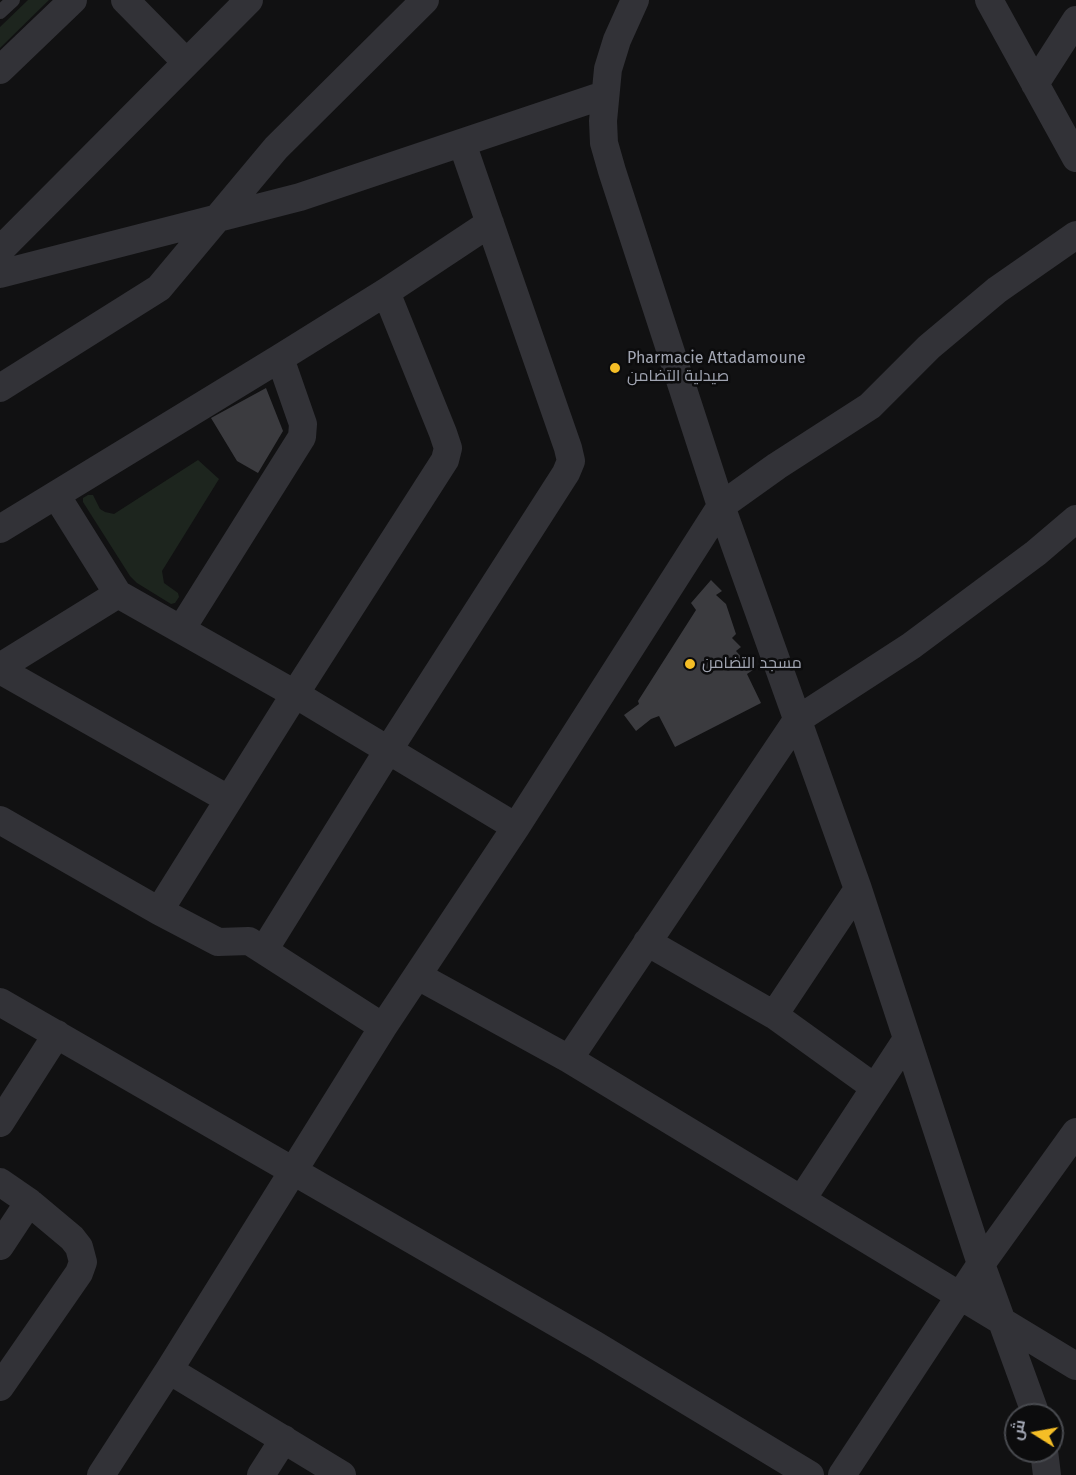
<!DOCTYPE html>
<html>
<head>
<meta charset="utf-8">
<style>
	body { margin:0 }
	#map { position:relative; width:1076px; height:1475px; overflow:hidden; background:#111112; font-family:"Fira Sans",Cairo,sans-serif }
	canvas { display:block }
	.north { position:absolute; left:1004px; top:1403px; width:60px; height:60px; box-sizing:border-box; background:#0c0c0d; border:2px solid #484a4f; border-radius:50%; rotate:281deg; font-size:16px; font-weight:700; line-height:24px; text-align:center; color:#a2a6b3 }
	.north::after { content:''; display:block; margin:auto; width:21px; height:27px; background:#f5be26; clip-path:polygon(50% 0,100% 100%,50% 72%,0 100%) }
</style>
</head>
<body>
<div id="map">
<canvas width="1076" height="1475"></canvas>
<div class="north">ش</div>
</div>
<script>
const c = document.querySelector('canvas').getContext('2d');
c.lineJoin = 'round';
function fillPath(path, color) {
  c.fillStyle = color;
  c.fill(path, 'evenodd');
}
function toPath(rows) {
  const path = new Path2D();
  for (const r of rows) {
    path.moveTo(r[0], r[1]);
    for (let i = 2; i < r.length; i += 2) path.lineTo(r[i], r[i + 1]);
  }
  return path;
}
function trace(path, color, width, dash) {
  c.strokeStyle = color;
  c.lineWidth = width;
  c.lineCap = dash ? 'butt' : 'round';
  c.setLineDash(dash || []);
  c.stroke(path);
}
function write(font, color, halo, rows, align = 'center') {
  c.font = font + ' "Fira Sans",Cairo,sans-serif';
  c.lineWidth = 5;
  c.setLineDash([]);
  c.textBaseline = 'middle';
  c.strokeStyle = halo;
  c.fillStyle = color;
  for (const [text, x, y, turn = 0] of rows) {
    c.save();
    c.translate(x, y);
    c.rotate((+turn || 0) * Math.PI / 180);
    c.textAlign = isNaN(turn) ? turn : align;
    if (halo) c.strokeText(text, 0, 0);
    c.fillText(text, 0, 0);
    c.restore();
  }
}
const green = toPath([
	[28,0,49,0,0,48,0,27],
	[198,460,219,479,162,571,164,583,178,593,179,597,175,603,171,604,137,583,130,576,83,502,83,498,88,495,93,495,100,509,105,512,114,514]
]);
const building = toPath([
	[266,388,283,431,258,473,237,461,211,418],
	[711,580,722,591,716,595,726,604,736,634,732,638,741,647,736,651,753,670,747,674,761,703,675,747,659,716,651,719,636,731,624,715,639,704,638,701,696,610,691,603]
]);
const service = toPath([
	[0,12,13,0]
]);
const minor = toPath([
	[125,0,186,62],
	[635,0,617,40,608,69,603,121,604,143,612,171,721,506,858,889,981,1264,1036,1415],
	[989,0,1076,158],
	[0,70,73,0],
	[1035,84,1076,20],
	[0,250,249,0],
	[0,274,300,197,604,95],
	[0,388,159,288,276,148,425,0],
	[56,495,118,594,295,694,516,827],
	[0,529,280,358,386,292,490,223],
	[182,628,302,437,303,424,280,358],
	[0,667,118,594],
	[0,670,228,799],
	[0,820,159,911,218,942,249,941,383,1027],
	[159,911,295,694,445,460,448,448,443,433,386,292],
	[647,942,774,1015,874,1087],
	[264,950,389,749,566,473,571,461,568,448,462,143],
	[418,976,569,1059,1076,1366],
	[0,1002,595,1345,810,1475],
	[774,1015,858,889],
	[569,1059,797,720,911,646,1036,553,1076,519],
	[0,1123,57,1034],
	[0,1182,29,1202,72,1238,79,1247,83,1262,79,1273,0,1387],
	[802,1199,907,1039],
	[0,1246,29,1202],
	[169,1370,342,1475],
	[1044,1451,1047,1475],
	[101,1475,169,1370,383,1027,516,827,721,506,777,466,870,406,929,347,997,290,1076,235],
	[261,1475,284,1439],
	[842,1475,981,1264,1076,1132]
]);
const markers = [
	[615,368,6,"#f5be26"],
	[690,664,6,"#f5be26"]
];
const poiNames = [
	["Pharmacie Attadamoune",627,359],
	["صيدلية التضامن",627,377],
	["مسجد التضامن",702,664]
];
fillPath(green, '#1d251e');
fillPath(building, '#3b3b3f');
trace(service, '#323237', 14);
trace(minor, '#323237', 28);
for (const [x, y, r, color] of markers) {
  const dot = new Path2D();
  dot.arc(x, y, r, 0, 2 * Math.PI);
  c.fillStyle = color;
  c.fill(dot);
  trace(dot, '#0c0c0d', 2);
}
write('16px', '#a2a6b3', '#0c0c0d', poiNames, 'left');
</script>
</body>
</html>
